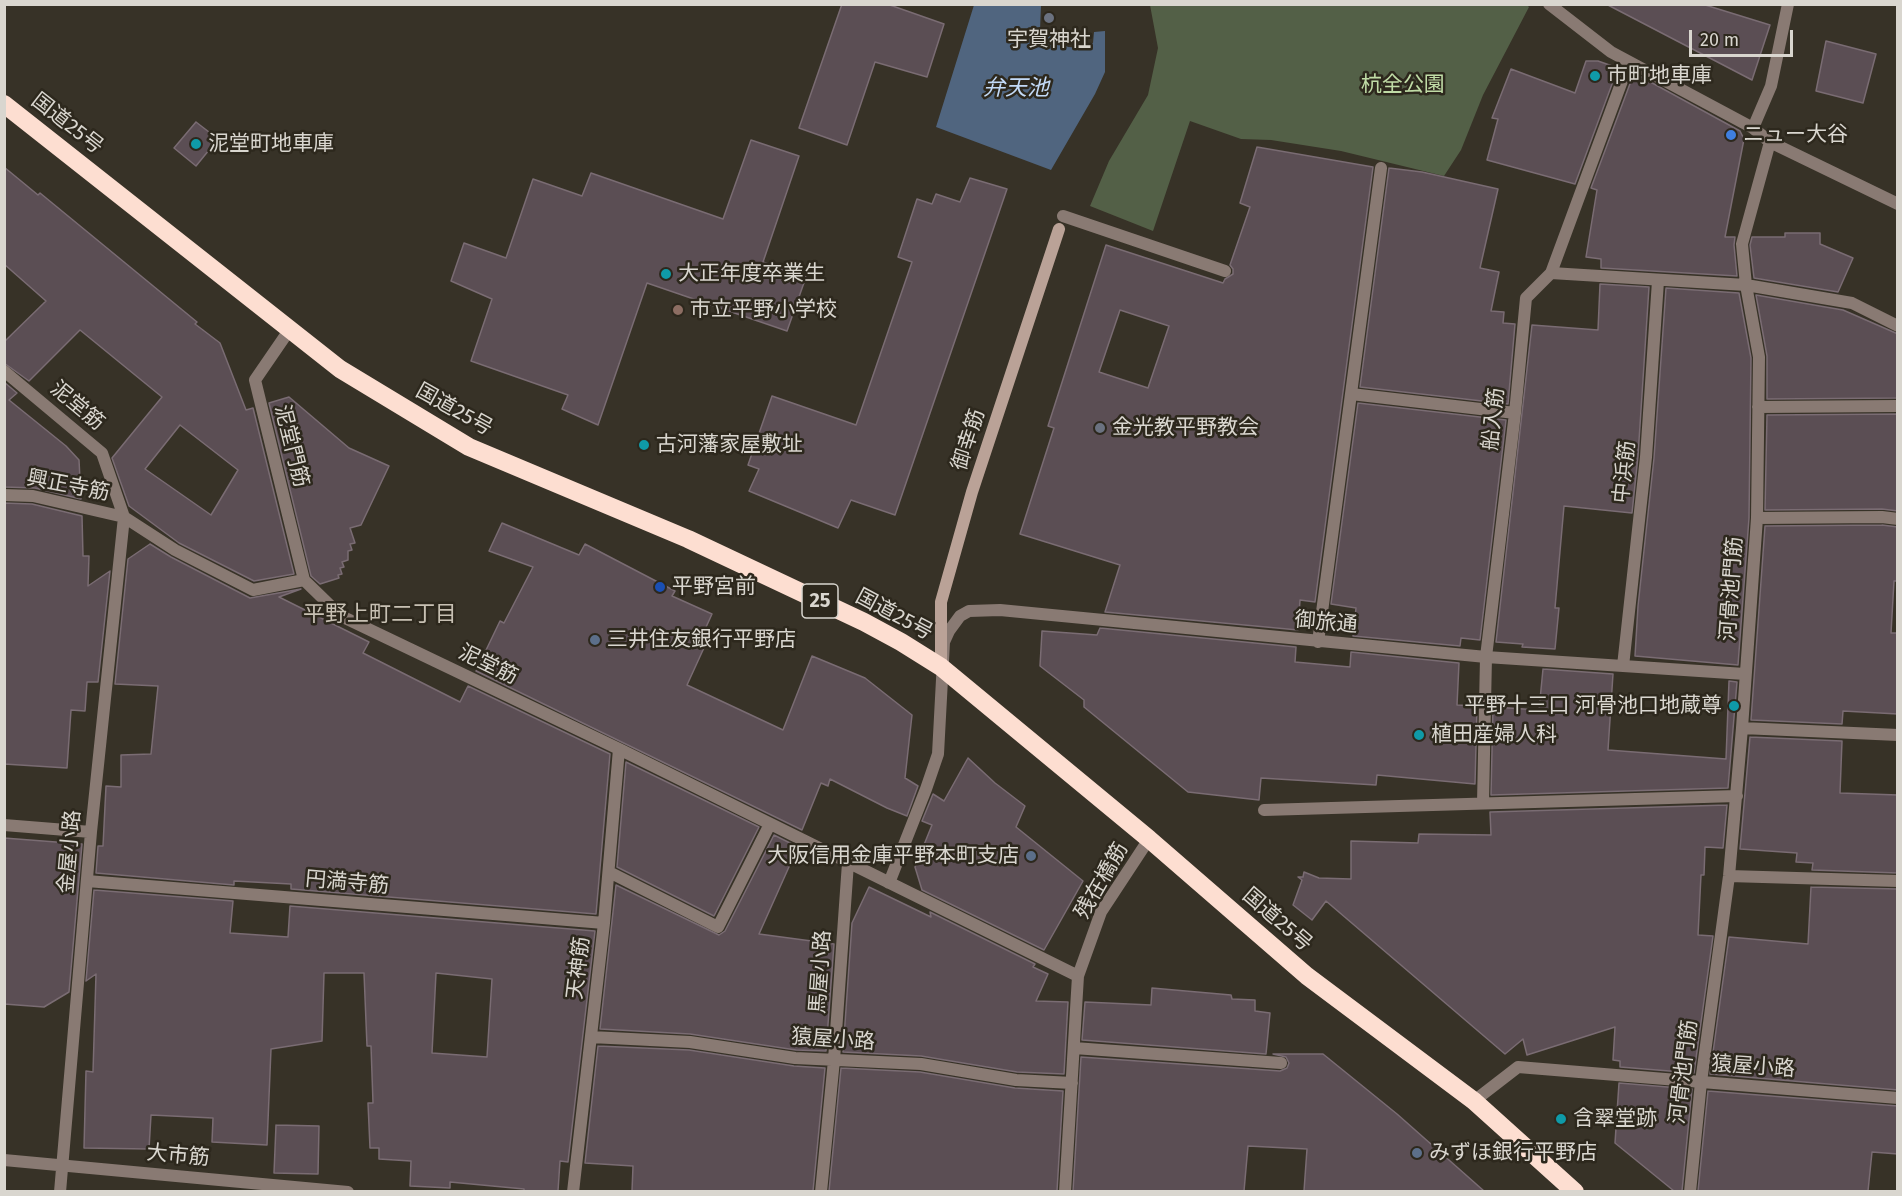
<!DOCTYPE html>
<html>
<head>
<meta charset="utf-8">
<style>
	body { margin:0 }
	#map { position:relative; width:1902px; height:1196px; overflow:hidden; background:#373227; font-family:"Fira Sans",sans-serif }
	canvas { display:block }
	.frame { position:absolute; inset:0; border:6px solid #d9d6cf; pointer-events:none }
	.scale { position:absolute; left:1689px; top:30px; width:104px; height:27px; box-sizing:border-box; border:3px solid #d9d6cf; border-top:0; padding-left:8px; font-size:18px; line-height:21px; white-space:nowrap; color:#d9d6cf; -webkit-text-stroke:4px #2d281d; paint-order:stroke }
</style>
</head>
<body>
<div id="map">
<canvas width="1902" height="1196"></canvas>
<div class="frame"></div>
<div class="scale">20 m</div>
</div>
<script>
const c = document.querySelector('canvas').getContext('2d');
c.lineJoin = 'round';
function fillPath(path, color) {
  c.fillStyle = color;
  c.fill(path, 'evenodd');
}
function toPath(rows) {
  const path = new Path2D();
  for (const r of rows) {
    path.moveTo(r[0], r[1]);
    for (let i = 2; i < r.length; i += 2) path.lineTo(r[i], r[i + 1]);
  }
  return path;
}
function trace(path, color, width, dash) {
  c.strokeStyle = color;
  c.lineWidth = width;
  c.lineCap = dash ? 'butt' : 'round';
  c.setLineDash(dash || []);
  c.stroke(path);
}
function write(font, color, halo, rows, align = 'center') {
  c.font = font + ' "Fira Sans","Noto Sans JP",sans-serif';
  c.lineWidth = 5;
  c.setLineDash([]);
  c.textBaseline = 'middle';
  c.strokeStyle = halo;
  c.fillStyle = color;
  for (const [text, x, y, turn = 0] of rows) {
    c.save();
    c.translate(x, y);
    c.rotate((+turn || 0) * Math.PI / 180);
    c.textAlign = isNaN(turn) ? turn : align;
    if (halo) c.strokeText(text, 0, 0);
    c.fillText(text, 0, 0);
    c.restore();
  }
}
const green = toPath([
	[1526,4,1529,7,1483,95,1461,150,1444,176,1341,151,1271,140,1241,139,1190,121,1153,231,1090,206,1109,161,1148,95,1158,48,1150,5]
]);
const water = toPath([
	[974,5,1057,5,1041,6,1040,30,1057,30,1058,41,1068,47,1084,48,1093,43,1094,32,1105,31,1105,72,1095,94,1051,170,936,127]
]);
const building = toPath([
	[842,4,887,4,944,24,927,77,875,62,847,145,799,128,842,4],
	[1606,4,1702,4,1770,25,1752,80,1606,4],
	[1826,41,1876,54,1863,103,1816,91,1826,41],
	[1586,61,1598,61,1618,68,1575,184,1487,160,1498,119,1492,118,1511,69,1575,93,1586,61],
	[1634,73,1740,131,1744,139,1725,237,1735,237,1734,245,1737,276,1601,268,1601,259,1586,257,1597,190,1591,188,1634,73],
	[196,122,218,139,196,166,174,148,196,122],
	[751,140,799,156,763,262,806,277,787,331,647,283,598,425,562,409,568,395,471,361,492,299,451,281,464,243,506,258,533,179,582,196,591,173,723,219,751,140],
	[1257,147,1373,167,1315,602,1300,600,1298,630,1105,612,1120,565,1020,534,1054,428,1048,426,1106,245,1223,283,1225,279,1233,274,1233,269,1230,265,1250,207,1240,203,1257,147],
	[1120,310,1169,326,1148,388,1099,372,1120,310],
	[4,167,38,195,40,193,197,322,195,324,220,343,246,410,253,408,294,574,254,581,179,543,129,506,112,458,162,397,80,330,29,381,4,363,4,342,46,301,4,264,4,167],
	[180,425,238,470,211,515,145,469,180,425],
	[1389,168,1422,172,1498,189,1480,268,1499,272,1491,311,1504,312,1503,323,1515,324,1508,404,1360,387,1389,168],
	[970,178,1007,189,895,515,851,500,838,528,749,491,759,469,748,465,772,396,856,425,912,262,898,257,917,199,932,204,936,194,960,202,970,178],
	[1785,233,1820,233,1820,244,1853,258,1838,292,1754,278,1750,245,1752,237,1785,237,1785,233],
	[1600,284,1649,287,1638,456,1632,513,1564,506,1555,608,1559,608,1555,649,1522,647,1523,644,1496,642,1532,325,1598,330,1600,284],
	[1666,288,1739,293,1751,358,1749,518,1738,665,1635,656,1638,606,1654,458,1666,288],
	[1756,295,1843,310,1898,334,1898,398,1767,399,1767,356,1756,295],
	[4,382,17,393,9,400,66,446,79,460,81,499,35,488,4,487,4,382],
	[289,397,349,448,389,466,361,525,350,528,355,543,350,544,352,550,348,551,348,560,342,562,344,567,340,568,342,574,338,575,339,578,320,584,311,576,269,403,289,397],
	[1358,403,1506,420,1480,640,1461,638,1460,646,1353,636,1356,608,1331,604,1358,403],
	[1898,414,1898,511,1882,509,1765,510,1767,415,1898,414],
	[4,503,32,504,82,516,83,556,89,556,88,586,110,571,98,682,87,682,85,711,71,710,67,768,4,764,4,503],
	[502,523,579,555,585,544,675,591,672,596,712,614,702,636,708,639,687,685,783,730,812,656,865,678,912,715,905,778,918,786,907,816,887,808,830,779,828,786,821,783,802,830,476,671,500,621,504,623,533,567,489,551,502,523],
	[1882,525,1898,527,1898,581,1894,581,1891,633,1898,633,1898,714,1843,711,1842,724,1751,720,1765,526,1882,525],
	[150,544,171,557,250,598,301,589,279,597,369,642,363,653,460,702,468,686,610,754,596,914,291,889,291,884,234,881,234,885,96,873,98,846,103,846,106,786,121,787,121,755,151,754,158,686,115,684,128,559,150,544],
	[1100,628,1296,647,1295,662,1350,667,1351,652,1459,663,1457,705,1477,706,1475,784,1377,775,1376,785,1261,778,1259,800,1188,792,1084,707,1084,700,1040,666,1042,631,1097,635,1100,628],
	[1543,669,1613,674,1608,750,1726,759,1729,681,1737,682,1728,788,1491,795,1493,707,1539,710,1543,669],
	[1750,737,1842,741,1840,793,1898,795,1898,873,1812,870,1813,863,1796,862,1797,853,1740,849,1750,737],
	[968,758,995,783,1025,806,1016,827,1083,881,1044,950,922,890,915,867,932,825,922,821,933,794,944,801,968,758],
	[626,762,759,827,714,916,617,867,626,762],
	[1727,805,1723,848,1705,847,1704,875,1701,875,1698,935,1713,936,1694,1073,1620,1067,1620,1061,1613,1060,1615,1027,1527,1055,1523,1039,1505,1054,1326,901,1312,920,1293,905,1302,880,1298,877,1303,877,1304,872,1319,878,1351,879,1351,841,1418,843,1419,834,1491,835,1490,812,1727,805],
	[774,835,796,846,795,848,797,849,759,934,834,944,826,1051,796,1050,690,1034,600,1029,616,885,719,935,725,931,774,835],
	[4,838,82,844,69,992,44,1007,4,1004,4,838],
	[869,887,931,917,930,912,1035,964,1033,967,1048,974,1036,1001,1068,1002,1064,1074,1017,1072,921,1056,843,1052,852,923,869,887],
	[1811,887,1898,889,1898,1090,1710,1074,1729,937,1808,944,1811,887],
	[94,890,233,901,230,933,288,937,290,906,595,931,568,1162,560,1161,558,1191,524,1191,524,1189,450,1182,450,1188,410,1186,411,1161,379,1159,379,1148,370,1148,368,1103,373,1103,371,1046,367,1046,364,973,324,973,322,1041,271,1049,267,1145,212,1142,213,1118,151,1115,149,1149,84,1148,86,1071,93,1072,96,974,86,981,94,890],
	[436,973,492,979,487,1057,432,1053,436,973],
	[1152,988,1231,995,1232,999,1255,1000,1255,1011,1270,1013,1266,1054,1082,1040,1085,1002,1151,1005,1152,988],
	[598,1046,689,1050,794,1066,825,1068,813,1191,632,1191,633,1166,585,1163,598,1046],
	[1273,1054,1323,1054,1397,1114,1484,1191,1304,1191,1307,1149,1248,1146,1244,1191,1073,1191,1081,1057,1280,1071,1287,1068,1289,1063,1286,1057,1273,1054],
	[841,1068,920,1072,1015,1088,1063,1091,1057,1191,829,1191,841,1068],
	[1619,1083,1692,1089,1682,1191,1674,1191,1615,1143,1619,1083],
	[1708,1091,1898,1106,1898,1154,1872,1152,1868,1191,1698,1191,1708,1091],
	[276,1125,319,1126,318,1174,274,1173,276,1125]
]);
const street = toPath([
	[1549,4,1611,52,1753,128,1770,142,1898,204],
	[1753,128,1771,86,1788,4],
	[1063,216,1225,271],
	[1551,273,1746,285,1852,303,1898,326],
	[290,329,255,380,304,580],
	[4,371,102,453,124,517,175,550,253,590,304,580],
	[1351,394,1515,413],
	[1758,407,1898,406],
	[4,495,33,496,124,517],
	[1757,518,1882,517,1898,519],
	[304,580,341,616,619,749,1078,976],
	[1318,642,1381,168],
	[1623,666,1646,457,1658,281],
	[1742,728,1898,735],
	[1483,803,1486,657,1515,413,1526,298,1551,273,1629,62],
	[1264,810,1737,796],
	[4,825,91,832],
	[609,872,718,927,770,824],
	[1729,876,1898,881],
	[87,881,604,923],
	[889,883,926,789,938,754,944,642,949,631,960,616,969,611,1000,610,1486,657,1745,674],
	[591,1037,690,1042,795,1058,921,1064,1016,1080,1072,1083],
	[1074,1048,1281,1063],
	[1474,1101,1518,1067,1898,1098],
	[4,1160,348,1192],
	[60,1192,91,832,124,517],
	[573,1192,604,923,619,749],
	[821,1192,834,1060,848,863],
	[1065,1192,1078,976,1101,912,1149,839],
	[1690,1192,1701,1082,1729,876,1742,728,1757,518,1759,357,1746,285,1742,244,1770,142]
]);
const secondary = toPath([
	[941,667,941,602,972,492,1059,229]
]);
const highway = toPath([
	[4,104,340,369,469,447,688,539,864,622,901,642,941,667,1149,839,1307,976,1474,1101,1575,1192]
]);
const markers = [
	[1049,18,6,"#6b7280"],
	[1595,76,6,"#0f9aa8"],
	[1731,135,6,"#3f7fe0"],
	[196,144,6,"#0f9aa8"],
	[666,274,6,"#0f9aa8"],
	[678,310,6,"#8d6e63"],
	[1100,428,6,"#6b7280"],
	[644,445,6,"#0f9aa8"],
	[660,587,6,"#1a4fb4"],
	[595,640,6,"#5c6f8a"],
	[1734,706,6,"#0f9aa8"],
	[1419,735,6,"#0f9aa8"],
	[1031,856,6,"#5c6f8a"],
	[1561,1119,6,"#0f9aa8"],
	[1417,1153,6,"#5c6f8a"]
];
const shields = [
	[820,601,36]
];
const shieldNames = [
	["25",820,601]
];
const poiNames = [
	["宇賀神社",1049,40,"center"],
	["市町地車庫",1607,76],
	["ニュー大谷",1743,135],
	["泥堂町地車庫",208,144],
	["大正年度卒業生",678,274],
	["市立平野小学校",690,310],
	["金光教平野教会",1112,428],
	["古河藩家屋敷址",656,445],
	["平野宮前",672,587],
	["三井住友銀行平野店",607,640],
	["平野十三口 河骨池口地蔵尊",1722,706,"right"],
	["植田産婦人科",1431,735],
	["大阪信用金庫平野本町支店",1019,856,"right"],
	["含翠堂跡",1573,1119],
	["みずほ銀行平野店",1429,1153]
];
const parkNames = [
	["杭全公園",1403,85]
];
const streetNames = [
	["国道25号",67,124,38],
	["泥堂筋",77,406,40],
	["国道25号",454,410,29],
	["船入筋",1494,419,-84],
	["御幸筋",969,440,-72],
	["泥堂門筋",291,446,76],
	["中浜筋",1625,472,-84],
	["興正寺筋",68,486,11],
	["河骨池門筋",1732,589,-86],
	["国道25号",894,615,28],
	["御旅通",1326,623,5],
	["泥堂筋",488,665,26],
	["金屋小路",70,852,-85],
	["残在橋筋",1102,881,-60],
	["円満寺筋",347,883,5],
	["国道25号",1277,920,41],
	["天神筋",579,968,-83],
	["馬屋小路",821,972,-86],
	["猿屋小路",833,1040,4],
	["猿屋小路",1753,1067,4],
	["河骨池門筋",1684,1072,-83],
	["大市筋",178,1156,5]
];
const waterNames = [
	["弁天池",1016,89]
];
const neighbourhoodNames = [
	["平野上町二丁目",380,615]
];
fillPath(green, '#536047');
fillPath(water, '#50657f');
fillPath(building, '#5b4e54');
trace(building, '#7a6c73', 1.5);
trace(street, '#897a73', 12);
trace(secondary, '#baa297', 12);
trace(highway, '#fdded1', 18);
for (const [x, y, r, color] of markers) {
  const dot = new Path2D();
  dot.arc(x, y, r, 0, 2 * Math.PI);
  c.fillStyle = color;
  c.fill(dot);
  trace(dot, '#2d281d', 2);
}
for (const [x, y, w] of shields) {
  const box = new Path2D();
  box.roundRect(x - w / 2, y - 17, w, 34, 4.5);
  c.fillStyle = '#2d281d';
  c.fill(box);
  trace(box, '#d9d6cf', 1.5);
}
write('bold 20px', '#d9d6cf', null, shieldNames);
write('21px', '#d9d6cf', '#2d281d', poiNames, 'left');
write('21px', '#c0dca6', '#2d281d', parkNames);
write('21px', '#d9d6cf', '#2d281d', streetNames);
write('italic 22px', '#c3daf7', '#2d281d', waterNames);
write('22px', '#c7c0b3', '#2d281d', neighbourhoodNames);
</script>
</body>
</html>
